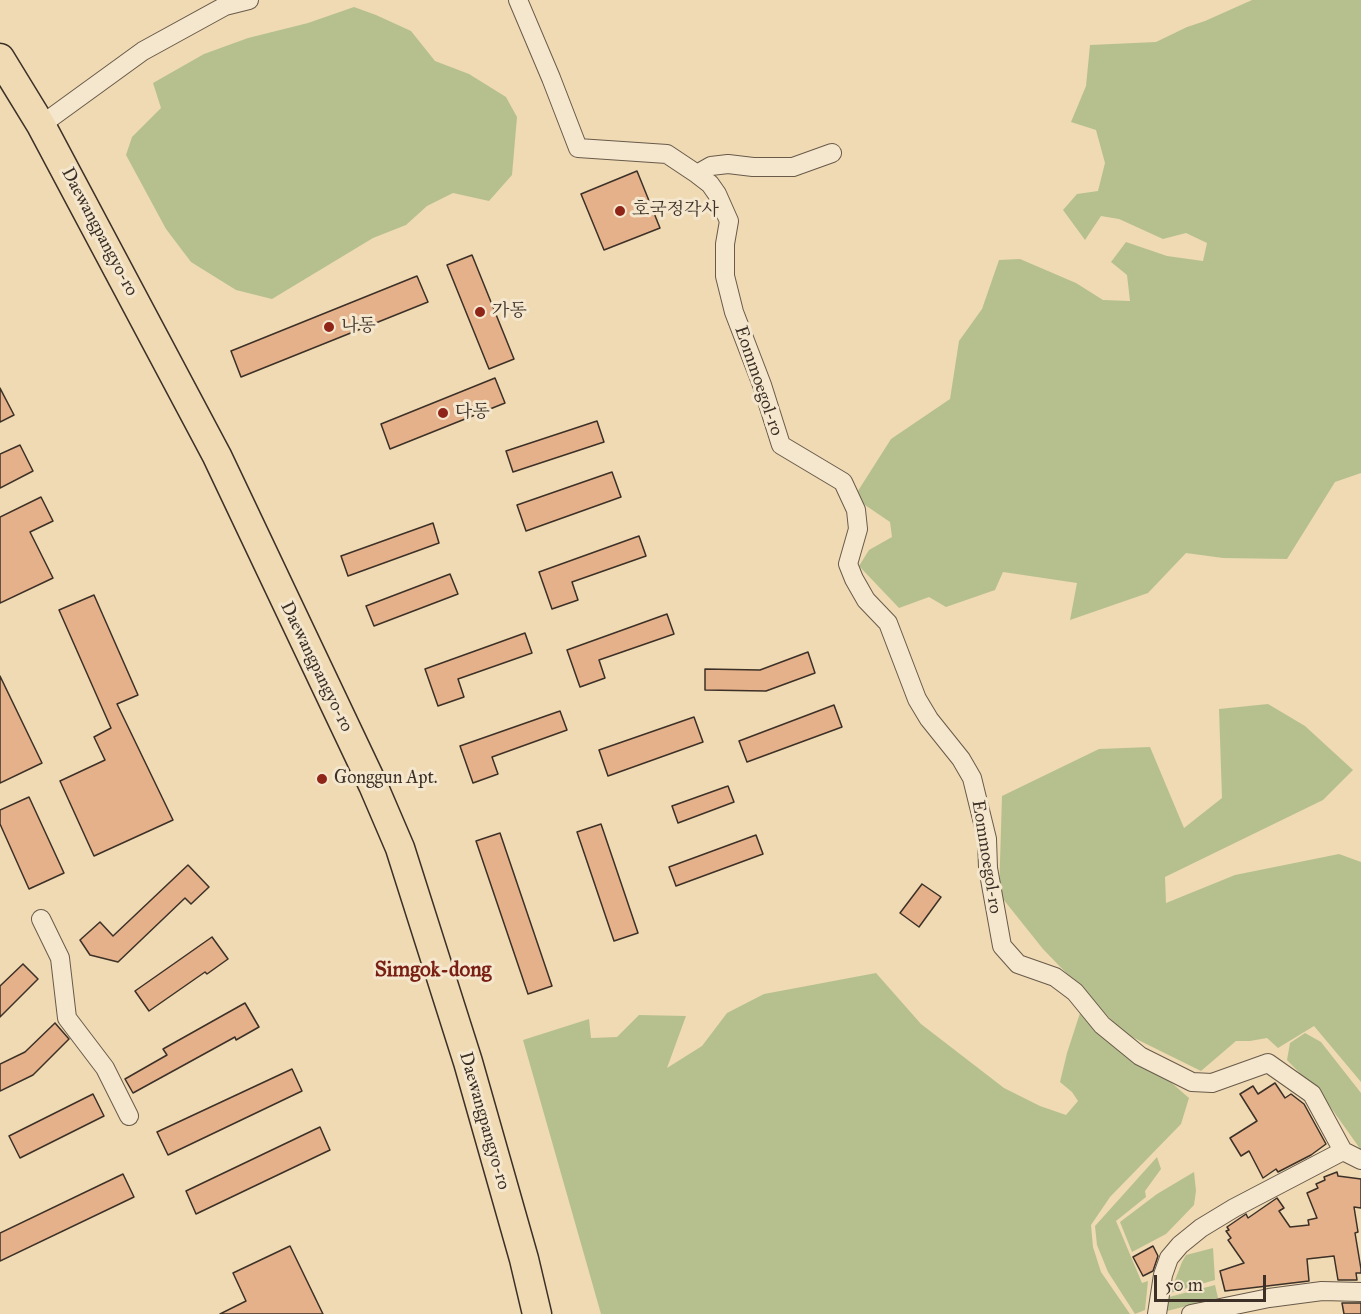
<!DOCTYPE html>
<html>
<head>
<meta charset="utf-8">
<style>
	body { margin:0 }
	#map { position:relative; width:1361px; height:1314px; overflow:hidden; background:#efdab3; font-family:"IM FELL Great Primer",serif }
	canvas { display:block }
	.scale { position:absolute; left:1154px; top:1275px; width:112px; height:27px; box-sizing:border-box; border:3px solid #3c3027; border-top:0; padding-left:8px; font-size:18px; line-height:21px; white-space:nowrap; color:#3c3027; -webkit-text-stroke:4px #f5e7ce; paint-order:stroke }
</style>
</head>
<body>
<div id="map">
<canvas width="1361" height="1314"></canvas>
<div class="scale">50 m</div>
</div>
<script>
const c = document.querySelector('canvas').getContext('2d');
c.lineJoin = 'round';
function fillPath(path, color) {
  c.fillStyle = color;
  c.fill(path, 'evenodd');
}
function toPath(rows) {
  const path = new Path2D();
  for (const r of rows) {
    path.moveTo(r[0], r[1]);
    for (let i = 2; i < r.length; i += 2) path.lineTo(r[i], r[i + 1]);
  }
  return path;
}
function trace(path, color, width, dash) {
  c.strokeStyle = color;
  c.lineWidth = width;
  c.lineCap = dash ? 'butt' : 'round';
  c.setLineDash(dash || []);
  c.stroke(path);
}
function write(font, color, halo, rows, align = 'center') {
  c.font = font + ' "IM FELL Great Primer","Noto Serif KR",serif';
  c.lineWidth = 6;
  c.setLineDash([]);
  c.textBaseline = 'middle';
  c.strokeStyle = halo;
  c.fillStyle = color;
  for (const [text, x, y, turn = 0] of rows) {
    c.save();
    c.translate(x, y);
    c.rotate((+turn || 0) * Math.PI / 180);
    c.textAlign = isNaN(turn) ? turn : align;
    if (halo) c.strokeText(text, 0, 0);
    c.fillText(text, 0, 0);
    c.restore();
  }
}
const green = toPath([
	[1252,0,1361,0,1361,473,1335,482,1287,559,1223,558,1186,553,1148,593,1070,620,1077,583,1003,572,995,590,946,607,929,597,899,608,859,566,869,550,892,537,890,522,865,505,856,494,891,439,950,399,959,341,982,309,999,260,1020,259,1076,283,1103,300,1130,301,1127,275,1111,262,1126,242,1167,256,1203,261,1207,243,1186,233,1163,239,1119,219,1101,216,1085,240,1063,210,1077,194,1098,191,1105,163,1096,130,1071,122,1086,86,1090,45,1156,42,1187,27,1205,21],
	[354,7,376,15,411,31,435,61,469,74,506,97,517,117,512,175,489,201,453,193,427,206,406,225,373,238,272,299,236,290,191,262,166,229,126,155,132,137,161,108,153,83,204,54,248,38,308,23],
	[1268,704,1305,726,1353,770,1323,800,1165,877,1166,903,1235,875,1339,854,1361,862,1361,1082,1314,1026,1278,1048,1267,1038,1250,1041,1236,1041,1201,1071,1124,1033,1043,949,999,894,1002,796,1099,749,1150,747,1184,828,1222,798,1219,709],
	[876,973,921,1024,1004,1088,1040,1106,1066,1115,1078,1101,1072,1092,1060,1082,1067,1053,1081,1010,1166,1078,1189,1098,1181,1124,1110,1197,1091,1225,1093,1247,1101,1272,1130,1314,601,1314,523,1040,589,1019,591,1038,617,1037,639,1015,686,1016,667,1068,702,1046,727,1013,764,994],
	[1305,1033,1321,1042,1361,1093,1361,1150,1324,1098,1287,1060,1290,1043],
	[1157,1157,1161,1169,1145,1191,1146,1197,1116,1221,1142,1283,1148,1281,1145,1310,1135,1314,1108,1272,1097,1245,1095,1226],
	[1194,1172,1196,1191,1194,1205,1166,1234,1132,1252,1120,1222,1157,1194],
	[1213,1248,1215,1280,1170,1293,1182,1262,1186,1255],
	[1215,1285,1218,1298,1167,1311,1169,1297]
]);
const building = toPath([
	[637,171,660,228,604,250,581,194,637,171],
	[472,255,514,359,489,369,447,265,472,255],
	[417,276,428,302,241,377,231,351,417,276],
	[495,378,505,403,390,449,381,424,495,378],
	[0,388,14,415,0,422,0,388],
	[597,421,604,442,513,472,506,451,597,421],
	[20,445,33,471,0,488,0,454,20,445],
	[612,472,621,497,526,531,517,505,612,472],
	[41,497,53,521,30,532,53,578,0,603,0,517,41,497],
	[433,523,439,543,348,576,341,556,433,523],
	[639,536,646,556,572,582,578,600,552,609,539,572,639,536],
	[450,574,458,594,374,626,366,606,450,574],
	[94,595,138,695,117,704,173,820,94,856,60,781,105,760,94,737,111,728,59,610,94,595],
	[667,614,674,634,599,660,605,678,580,687,567,650,667,614],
	[525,633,532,653,458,679,464,697,438,706,425,669,525,633],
	[808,652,815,673,766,691,705,690,705,669,760,670,808,652],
	[0,676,42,763,0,783,0,676],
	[834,705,842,727,747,762,739,741,834,705],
	[560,711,567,730,492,757,498,774,473,783,460,746,560,711],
	[694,717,703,742,608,776,599,750,694,717],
	[728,786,734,802,678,823,672,806,728,786],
	[29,797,64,873,29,889,0,824,0,810,29,797],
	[601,824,638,933,614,941,577,832,601,824],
	[500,833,552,986,528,994,476,841,500,833],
	[756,835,763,854,676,886,669,867,756,835],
	[188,865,209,887,191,904,185,898,118,962,90,955,80,940,100,922,113,936,188,865],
	[922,884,941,897,919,927,900,913,922,884],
	[212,937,228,959,207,974,205,972,149,1011,135,991,212,937],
	[23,964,38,979,0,1017,0,986,23,964],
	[245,1003,259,1027,236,1040,235,1037,133,1093,125,1079,167,1055,163,1049,245,1003],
	[55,1023,69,1039,33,1075,0,1091,0,1064,25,1052,55,1023],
	[292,1069,302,1091,168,1155,157,1132,292,1069],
	[1275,1083,1285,1098,1291,1094,1304,1104,1326,1144,1311,1155,1278,1172,1276,1169,1263,1178,1249,1151,1241,1156,1230,1138,1257,1121,1240,1094,1253,1086,1258,1094,1275,1083],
	[93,1094,104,1116,20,1158,9,1136,93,1094],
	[320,1127,330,1150,196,1214,186,1191,320,1127],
	[1337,1172,1338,1176,1361,1179,1361,1208,1354,1207,1358,1232,1355,1233,1361,1269,1361,1273,1356,1273,1357,1280,1338,1280,1334,1256,1307,1259,1309,1281,1225,1291,1220,1271,1244,1263,1228,1240,1231,1238,1226,1231,1229,1230,1227,1227,1246,1214,1248,1218,1277,1198,1284,1208,1279,1211,1290,1227,1309,1225,1308,1220,1317,1218,1307,1193,1318,1188,1316,1184,1325,1180,1324,1177,1337,1172],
	[123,1174,134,1197,0,1261,0,1233,123,1174],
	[290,1246,323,1314,220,1314,246,1301,233,1273,290,1246],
	[1153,1246,1158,1256,1153,1271,1143,1276,1133,1257,1153,1246],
	[1342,1303,1361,1303,1361,1314,1344,1314,1342,1303]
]);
const street = toPath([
	[518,0,551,78,578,148,667,154,697,174,710,184,717,194,729,221,725,244,725,276,734,312,762,385,781,445,843,482,856,510,858,529,848,564,854,579,866,600,888,623,917,699,929,719,961,759,972,778,987,839,988,868,1002,946,1018,964,1055,977,1075,992,1102,1025,1140,1056,1192,1082,1212,1083,1268,1063,1312,1094,1343,1151,1361,1160],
	[41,125,143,51,225,6,249,0],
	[697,174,711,166,728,164,753,167,793,167,832,153],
	[41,919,60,958,67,1018,105,1068,129,1116],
	[1157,1314,1163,1275,1169,1258,1180,1245,1201,1228,1234,1208,1343,1151],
	[1191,1314,1269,1298,1322,1291,1361,1292]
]);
const primary = toPath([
	[0,58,41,125,217,456,373,785,400,848,468,1062,524,1259,537,1314]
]);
const markers = [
	[620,211,6,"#8f2418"],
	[480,312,6,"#8f2418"],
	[329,327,6,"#8f2418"],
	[443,413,6,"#8f2418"],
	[322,779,6,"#8f2418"]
];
const poiNames = [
	["호국정각사",632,211],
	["가동",492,312],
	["나동",341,327],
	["다동",455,413],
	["Gonggun Apt.",334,779]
];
const streetNames = [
	["Daewangpangyo-ro",99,232,62],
	["Eommoegol-ro",758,381,71],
	["Daewangpangyo-ro",316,667,64],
	["Eommoegol-ro",986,857,81],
	["Daewangpangyo-ro",484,1121,74]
];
const quarterNames = [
	["Simgok-dong",433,971]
];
fillPath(green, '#b6c08f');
fillPath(building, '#e4b18a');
trace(building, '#3c3027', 1.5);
trace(street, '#695a4a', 20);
trace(primary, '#3c3027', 31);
trace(street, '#f5e7ce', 18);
trace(primary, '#efdab3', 28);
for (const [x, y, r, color] of markers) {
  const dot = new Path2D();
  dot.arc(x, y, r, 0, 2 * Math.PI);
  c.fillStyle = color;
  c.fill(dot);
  trace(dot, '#f5e7ce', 2);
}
write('18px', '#3c3027', '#f5e7ce', poiNames, 'left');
write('18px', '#3c3027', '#f5e7ce', streetNames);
write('bold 21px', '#7a1f14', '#f5e7ce', quarterNames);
</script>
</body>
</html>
